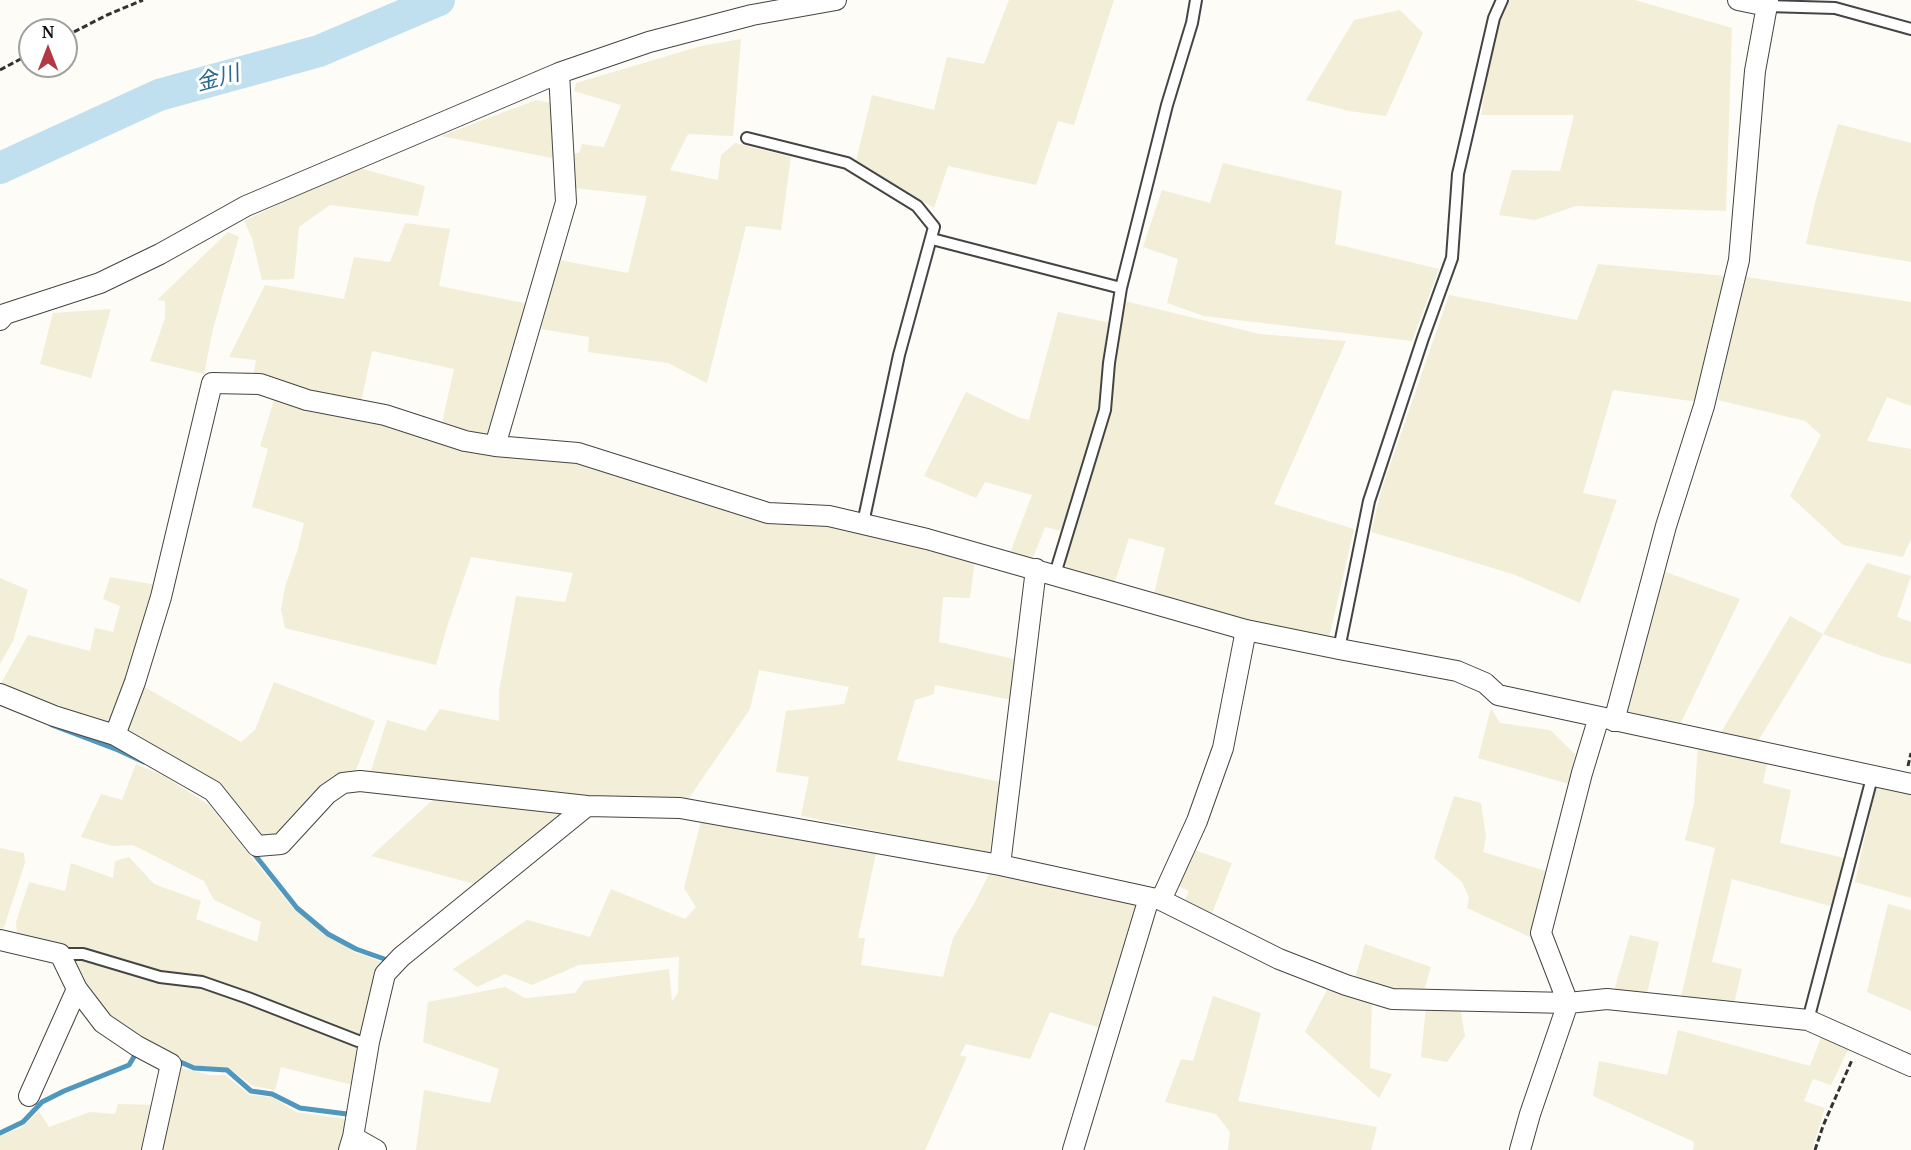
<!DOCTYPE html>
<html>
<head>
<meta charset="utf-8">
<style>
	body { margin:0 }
	#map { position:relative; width:1911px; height:1150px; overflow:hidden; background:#fefcf6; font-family:"Noto Serif",serif }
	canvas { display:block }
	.north { position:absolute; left:18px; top:18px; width:60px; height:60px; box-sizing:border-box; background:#fff; border:2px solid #a0a0a0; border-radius:50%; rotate:0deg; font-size:16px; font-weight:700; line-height:24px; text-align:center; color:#111 }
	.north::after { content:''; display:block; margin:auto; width:21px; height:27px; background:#b03944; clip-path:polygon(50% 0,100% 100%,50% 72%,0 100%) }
</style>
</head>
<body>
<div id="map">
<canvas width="1911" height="1150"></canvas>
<div class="north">N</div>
</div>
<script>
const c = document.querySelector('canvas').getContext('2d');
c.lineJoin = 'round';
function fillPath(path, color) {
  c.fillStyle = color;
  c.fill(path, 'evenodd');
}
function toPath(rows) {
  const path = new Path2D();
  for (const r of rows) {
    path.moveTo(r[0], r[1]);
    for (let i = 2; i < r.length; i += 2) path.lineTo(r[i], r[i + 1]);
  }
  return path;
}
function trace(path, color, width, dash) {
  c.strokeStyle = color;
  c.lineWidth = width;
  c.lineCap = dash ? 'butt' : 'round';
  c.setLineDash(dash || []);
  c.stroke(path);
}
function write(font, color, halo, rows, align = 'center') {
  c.font = font + ' "Noto Serif","Noto Sans JP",serif';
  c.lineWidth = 6;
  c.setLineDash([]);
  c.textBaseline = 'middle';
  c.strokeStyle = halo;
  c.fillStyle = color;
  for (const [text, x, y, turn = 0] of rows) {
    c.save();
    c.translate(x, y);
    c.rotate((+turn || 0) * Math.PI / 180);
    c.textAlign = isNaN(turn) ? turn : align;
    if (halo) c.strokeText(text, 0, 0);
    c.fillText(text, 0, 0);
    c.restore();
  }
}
const farmland = toPath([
	[1009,0,1114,0,1074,125,1058,121,1036,185,948,166,934,208,856,161,872,95,934,110,947,57,984,64],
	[1510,0,1635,0,1732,28,1726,211,1576,206,1535,220,1499,215,1512,170,1560,171,1574,115,1481,115,1486,83,1501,19],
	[1400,10,1423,33,1386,116,1349,111,1306,100,1354,20],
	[741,39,733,136,688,134,670,170,718,180,721,155,735,143,791,157,781,230,746,226,707,383,668,363,588,352,589,337,541,329,559,260,628,273,647,196,574,188,570,154,579,153,582,144,604,147,621,105,574,91,576,83,701,46],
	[536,100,556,104,557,159,441,136],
	[1838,124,1911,143,1911,262,1806,244,1816,199],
	[1223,163,1342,191,1335,244,1439,269,1412,341,1204,316,1167,303,1178,259,1143,247,1162,190,1210,203],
	[356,167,425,186,418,216,330,205,299,227,294,279,262,280,252,238,244,221],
	[405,223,450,229,439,286,529,304,489,438,441,427,454,369,372,351,361,402,253,378,256,360,229,357,265,285,344,299,354,257,390,262],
	[228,232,239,237,213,329,204,374,150,361,165,318,165,301,157,300],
	[1598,264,1725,276,1698,402,1613,390,1583,493,1617,500,1580,603,1515,575,1444,553,1371,532,1381,491,1449,295,1577,320],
	[1740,276,1911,302,1911,406,1887,397,1867,441,1911,449,1911,539,1903,557,1843,545,1790,496,1821,435,1805,421,1718,400],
	[1125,301,1259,334,1346,341,1274,504,1354,529,1329,638,1263,627,1154,594,1165,548,1129,538,1114,585,1068,572,1064,557,1109,407],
	[111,309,91,378,40,364,53,313],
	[1058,312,1111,323,1097,421,1061,531,1045,527,1033,558,1010,553,1032,495,985,482,976,498,924,476,966,392,1018,417,1029,420],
	[276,394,564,456,827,520,975,559,970,598,943,597,939,642,1018,660,1012,700,935,685,934,694,915,700,897,760,1000,782,989,856,896,835,801,816,809,777,776,772,786,711,844,704,849,687,759,670,750,709,687,801,645,797,608,801,369,777,387,720,425,731,440,709,499,721,499,691,516,596,565,602,573,573,471,557,447,627,436,665,285,628,281,609,285,587,298,549,304,523,252,507,268,449,260,446],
	[1867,563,1911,576,1897,617,1911,622,1911,664,1882,656,1823,634,1758,741,1720,734,1790,616,1823,634],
	[1660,570,1740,599,1678,729,1629,720,1622,708],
	[110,577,157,585,111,729,0,685,28,635,90,651,95,628,113,632,120,606,103,599],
	[0,578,28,590,13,641,0,664],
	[274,682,375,721,356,770,341,773,278,835,257,835,124,733,141,685,241,742,255,730],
	[1491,708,1500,723,1550,730,1575,754,1569,784,1478,758],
	[1698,745,1768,760,1763,783,1791,790,1780,843,1844,858,1834,907,1732,879,1712,962,1742,969,1734,1004,1681,997,1715,848,1685,840,1694,803],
	[136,764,164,776,209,805,292,907,354,952,385,963,367,1036,351,1037,250,992,199,978,161,975,63,951,17,933,16,922,29,882,65,891,71,863,113,878,115,861,129,857,154,884,201,901,196,919,257,942,261,922,214,900,204,881,133,845,112,846,81,837,101,794,122,800],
	[1877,783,1911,790,1911,898,1855,882],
	[437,796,573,812,482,886,371,856],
	[1454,796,1481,803,1486,837,1483,852,1549,872,1530,937,1467,908,1469,898,1462,882,1434,858],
	[702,817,877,848,858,938,865,938,861,965,943,977,953,938,975,902,992,868,1152,907,1101,1028,1050,1012,1030,1059,966,1044,960,1055,967,1057,925,1150,416,1150,424,1090,490,1103,499,1069,423,1042,428,1002,505,987,525,998,575,993,584,981,669,969,672,1001,678,993,679,957,579,965,532,985,505,974,477,987,453,969,527,920,590,937,611,889,685,919,696,907,684,888],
	[0,848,24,853,25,863,4,927,0,929],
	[1192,849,1232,863,1211,916,1183,904,1189,891,1178,886],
	[1888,904,1911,910,1911,1011,1867,992],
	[1630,935,1659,942,1647,994,1614,991],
	[1365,944,1431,967,1423,994,1390,991,1354,981],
	[85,956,202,985,290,1021,362,1045,353,1085,281,1067,275,1090,253,1086,229,1068,195,1066,133,1036,89,998,84,976,69,958],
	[1329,986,1372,1002,1370,1068,1392,1074,1379,1098,1305,1032],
	[1213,996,1261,1013,1238,1101,1377,1127,1371,1150,1228,1150,1230,1132,1216,1114,1165,1102,1181,1059,1193,1061],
	[1426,1006,1460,1007,1465,1036,1447,1062,1421,1057],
	[1678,1030,1810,1066,1822,1035,1850,1046,1831,1085,1813,1079,1804,1101,1825,1108,1812,1150,1693,1150,1694,1142,1593,1096,1599,1061,1667,1075],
	[177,1067,210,1075,225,1075,250,1095,272,1097,296,1112,353,1120,343,1150,157,1150],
	[118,1104,155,1105,145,1150,0,1150,0,1136,21,1128,39,1111,49,1127,90,1112,115,1114]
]);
const stream = toPath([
	[52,725,118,750,144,762],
	[251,850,297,908,328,934,356,949,390,961],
	[176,1060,194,1068,227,1070,251,1091,272,1094,300,1108,347,1114],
	[0,1133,23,1122,42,1102,64,1091,129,1065,138,1050]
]);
const river = toPath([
	[0,168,159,95,319,51,439,0]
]);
const path = toPath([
	[66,36,107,15,143,0],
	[0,70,30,54],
	[1908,766,1911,753],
	[1815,1150,1823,1126,1852,1060]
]);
const lane = toPath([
	[1767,6,1835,8,1911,29],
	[747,138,847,163,917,206,934,227,899,355,863,523],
	[932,239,1121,288],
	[1055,574,1105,410,1109,363,1121,288,1167,105,1192,23,1196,0],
	[1339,649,1369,501,1423,338,1452,258,1458,174,1494,18,1502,0],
	[60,954,83,954,160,977,202,982,248,998,358,1041,369,1042],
	[1808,1020,1873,774]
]);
const street = toPath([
	[1738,0,1767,6],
	[0,320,5,314,100,283,160,254,246,206,559,73,649,42,752,15,836,0],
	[495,446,566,202,559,73],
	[0,694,54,716,115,735,213,791,257,846,281,844,327,794,343,783,360,781,587,806,680,808,1000,865,1161,900,1279,959,1346,985,1392,999,1568,1003,1607,999,1808,1020,1911,1066],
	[1614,721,1666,526,1704,406,1739,260,1755,71,1768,0],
	[115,735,135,682,161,597,212,383,260,384,307,400,385,415,465,441,495,446,578,453,768,513,829,516,927,539,1246,630,1339,649,1457,671,1485,683,1498,695,1911,784],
	[1000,865,1036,569],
	[1161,900,1197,821,1223,748,1246,630],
	[0,940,60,954,77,989,29,1096],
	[77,989,103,1023,137,1046,171,1064,152,1150],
	[353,1137,376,1150],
	[349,1150,353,1137,369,1042,385,974,401,957,587,806],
	[1073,1150,1149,898],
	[1520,1150,1530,1114,1568,1003,1541,933,1582,773,1599,717]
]);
const waterNames = [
	["金川",218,79,-15]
];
fillPath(farmland, '#f2eed8');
trace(stream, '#5097bd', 5);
trace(river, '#c0e0ef', 32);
trace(lane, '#444', 14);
trace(street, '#444', 22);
trace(path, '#333', 3, [6, 3]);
trace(lane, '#fff', 10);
trace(street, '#fff', 20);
write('italic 22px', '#286a94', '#fff', waterNames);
</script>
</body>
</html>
